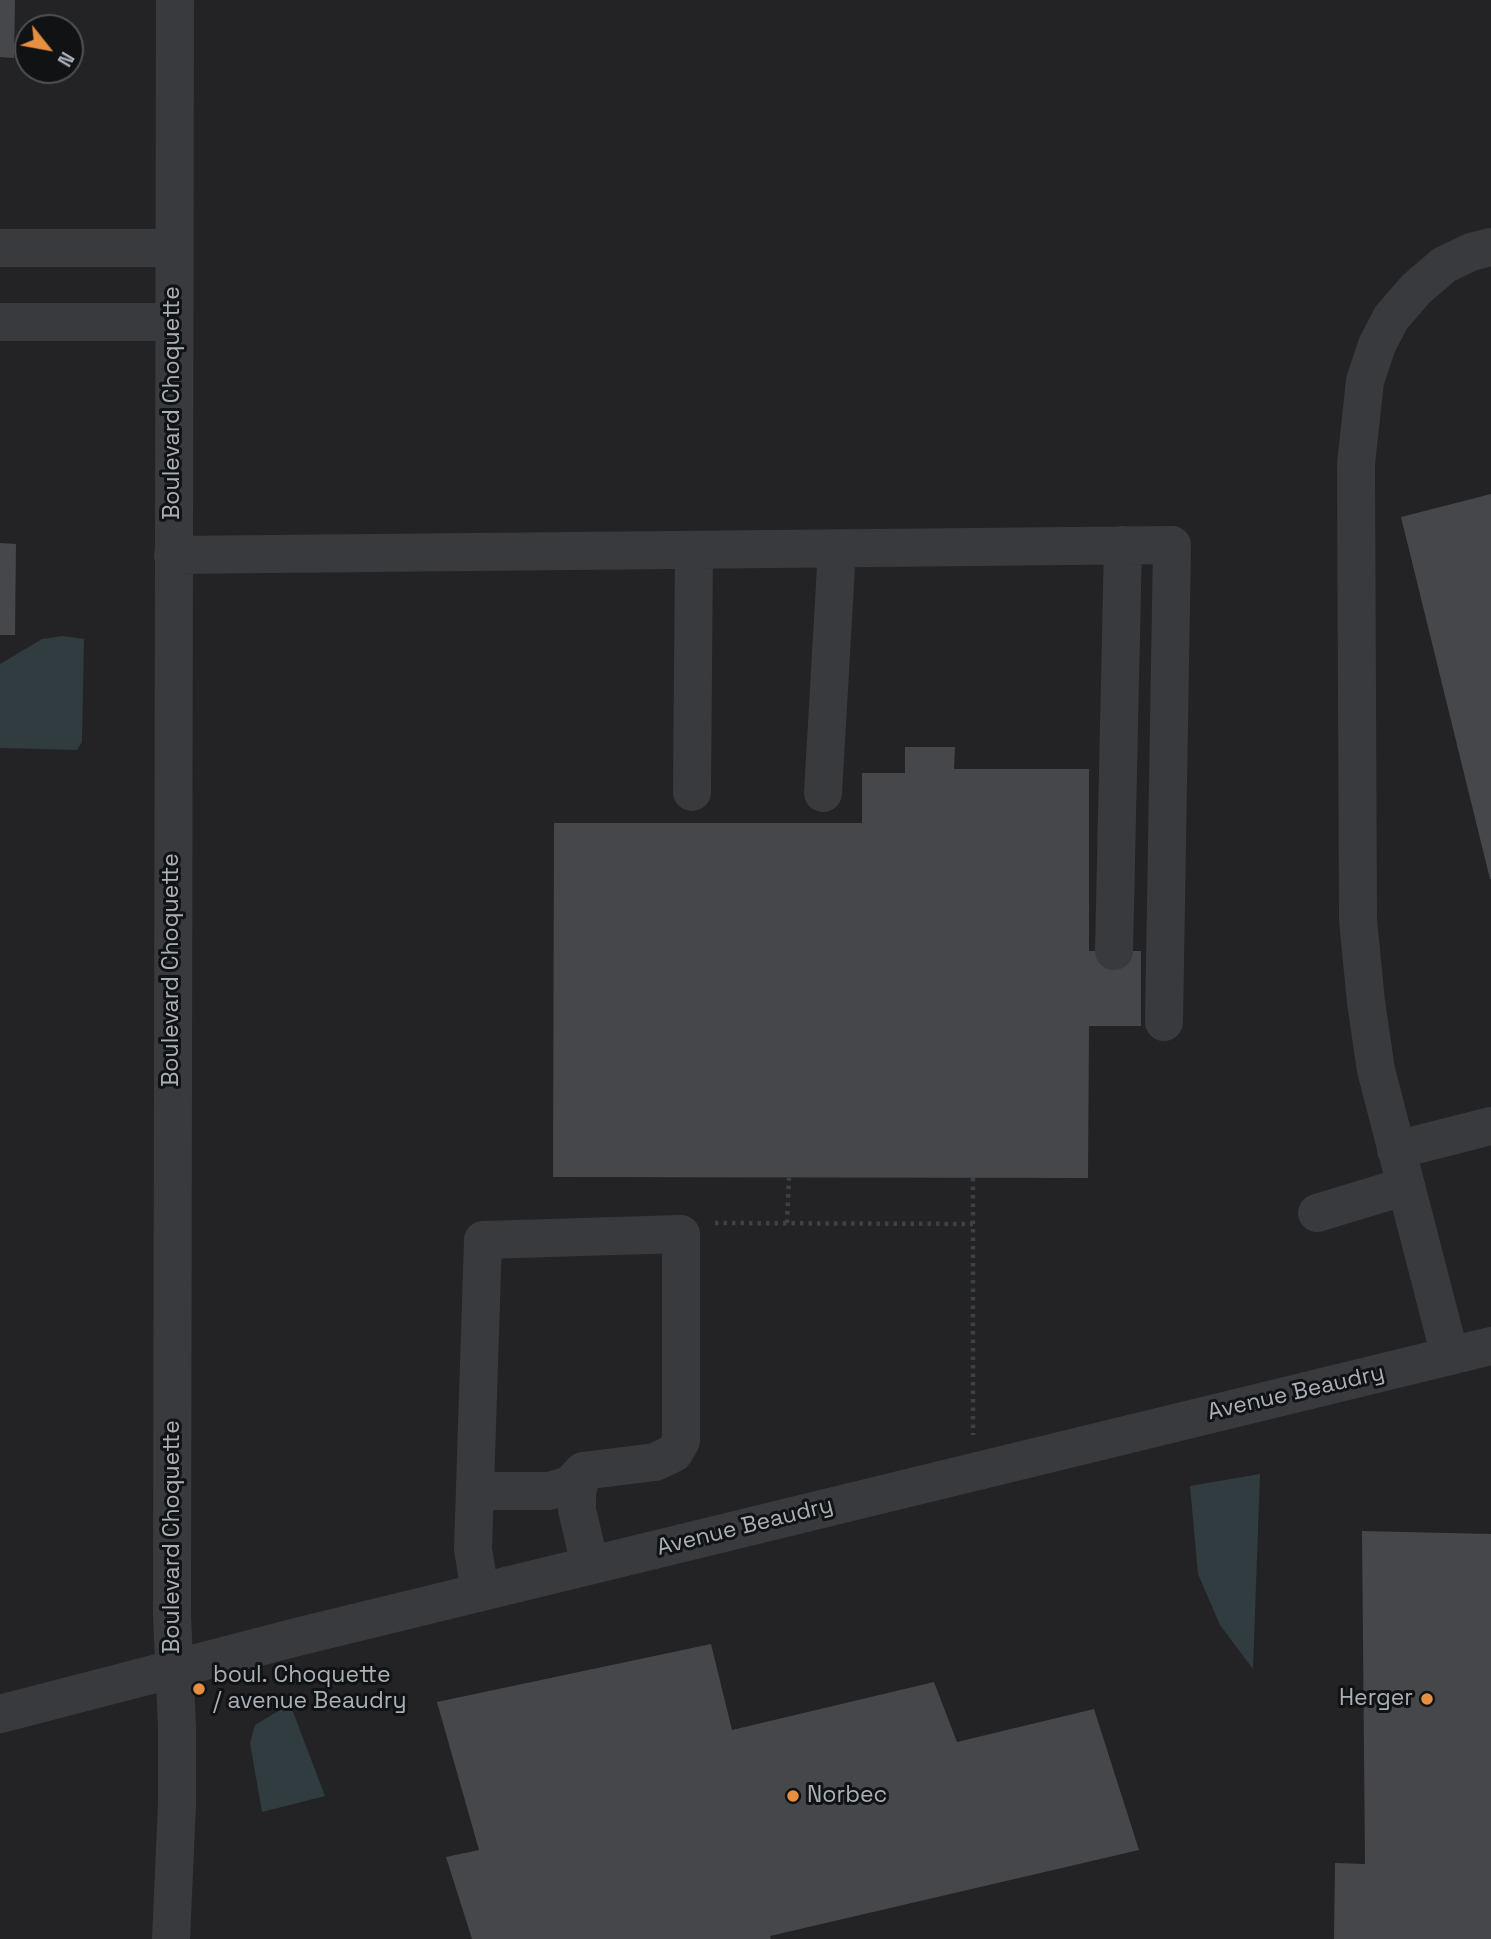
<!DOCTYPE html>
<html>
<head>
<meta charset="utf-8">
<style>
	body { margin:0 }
	#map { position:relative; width:1491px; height:1939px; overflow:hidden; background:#161718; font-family:"Space Grotesk",sans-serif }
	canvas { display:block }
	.north { position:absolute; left:14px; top:14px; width:70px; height:70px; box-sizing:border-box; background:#111213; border:2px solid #4e5155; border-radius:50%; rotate:121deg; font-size:19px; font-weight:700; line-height:28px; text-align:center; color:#a9b0b7 }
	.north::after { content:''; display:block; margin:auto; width:24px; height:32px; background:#e68f40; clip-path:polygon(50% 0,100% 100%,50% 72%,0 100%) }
</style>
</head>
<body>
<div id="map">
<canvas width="1491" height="1939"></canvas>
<div class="north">N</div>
</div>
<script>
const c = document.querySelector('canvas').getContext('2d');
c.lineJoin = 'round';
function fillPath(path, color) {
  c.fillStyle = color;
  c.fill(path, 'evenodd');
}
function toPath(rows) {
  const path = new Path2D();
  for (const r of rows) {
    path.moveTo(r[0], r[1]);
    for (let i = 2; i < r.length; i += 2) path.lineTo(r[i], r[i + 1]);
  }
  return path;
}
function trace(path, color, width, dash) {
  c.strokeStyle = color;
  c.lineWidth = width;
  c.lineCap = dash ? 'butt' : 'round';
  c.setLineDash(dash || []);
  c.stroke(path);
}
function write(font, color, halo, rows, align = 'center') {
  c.font = font + ' "Space Grotesk",sans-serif';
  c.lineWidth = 6;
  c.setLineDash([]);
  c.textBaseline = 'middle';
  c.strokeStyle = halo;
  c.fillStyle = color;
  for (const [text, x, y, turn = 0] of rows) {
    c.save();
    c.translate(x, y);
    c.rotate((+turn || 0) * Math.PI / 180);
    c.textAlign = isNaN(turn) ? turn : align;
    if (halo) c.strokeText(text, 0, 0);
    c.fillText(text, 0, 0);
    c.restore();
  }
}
const built = toPath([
	[0,0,1491,0,1491,1939,0,1939],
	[28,28,70,28,70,70,28,70]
]);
const water = toPath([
	[63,636,84,639,82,742,77,750,0,748,0,664,42,639],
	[1260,1474,1253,1669,1220,1625,1198,1574,1190,1486],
	[290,1704,325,1796,262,1812,250,1743,255,1725]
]);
const building = toPath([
	[0,0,15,0,14,58,0,57],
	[1491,494,1491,879,1490,879,1401,517],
	[0,543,16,544,15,635,0,635],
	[905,747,955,747,954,769,1089,769,1089,951,1141,951,1141,1026,1089,1026,1088,1178,553,1177,554,823,862,823,862,773,905,773],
	[1362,1531,1491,1534,1491,1939,1334,1939,1335,1863,1365,1864],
	[711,1644,732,1730,934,1682,957,1742,1094,1709,1139,1850,770,1936,771,1939,472,1939,446,1857,479,1850,437,1702]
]);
const path = toPath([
	[973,1178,973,1435],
	[715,1223,973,1224],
	[787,1223,789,1178]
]);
const minor = toPath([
	[0,248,174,248],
	[0,322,174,322],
	[173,555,1172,545,1164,1022],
	[692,792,694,550],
	[823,793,837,549],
	[1114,951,1123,545],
	[1396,1150,1491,1126],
	[1317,1213,1406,1186],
	[1450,1356,1376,1070,1366,1002,1358,920,1356,464,1365,381,1377,345,1391,318,1416,289,1444,265,1471,252,1491,247],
	[583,1471,577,1492,577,1510,590,1565],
	[477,1491,549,1491,570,1485,583,1471,655,1462,674,1453,681,1441,681,1234,483,1240,473,1549,480,1592],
	[0,1714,301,1636,1491,1346],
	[171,1939,177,1804,177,1728,172,1615,175,0]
]);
const markers = [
	[199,1689,7,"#e68f40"],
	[1427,1699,7,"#e68f40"],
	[793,1796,7,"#e68f40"]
];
const streetNames = [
	["Boulevard Choquette",173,403,-90],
	["Boulevard Choquette",172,970,-90],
	["Avenue Beaudry",1296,1393,-13],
	["Avenue Beaudry",745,1527,-14],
	["Boulevard Choquette",173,1537,-90]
];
const poiNames = [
	["boul. Choquette",213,1676],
	["/ avenue Beaudry",213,1702],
	["Herger",1413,1699,"right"],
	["Norbec",807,1796]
];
fillPath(built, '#232325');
fillPath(water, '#303c40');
fillPath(building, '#46474b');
trace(path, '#3e4144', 4.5, [3.5, 5]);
trace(minor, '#383a3d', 38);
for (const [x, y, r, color] of markers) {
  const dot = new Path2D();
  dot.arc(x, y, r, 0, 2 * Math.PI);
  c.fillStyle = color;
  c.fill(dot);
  trace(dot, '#111213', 2.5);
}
write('23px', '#a9b0b7', '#111213', streetNames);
write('23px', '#a9b0b7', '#111213', poiNames, 'left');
</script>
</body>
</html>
